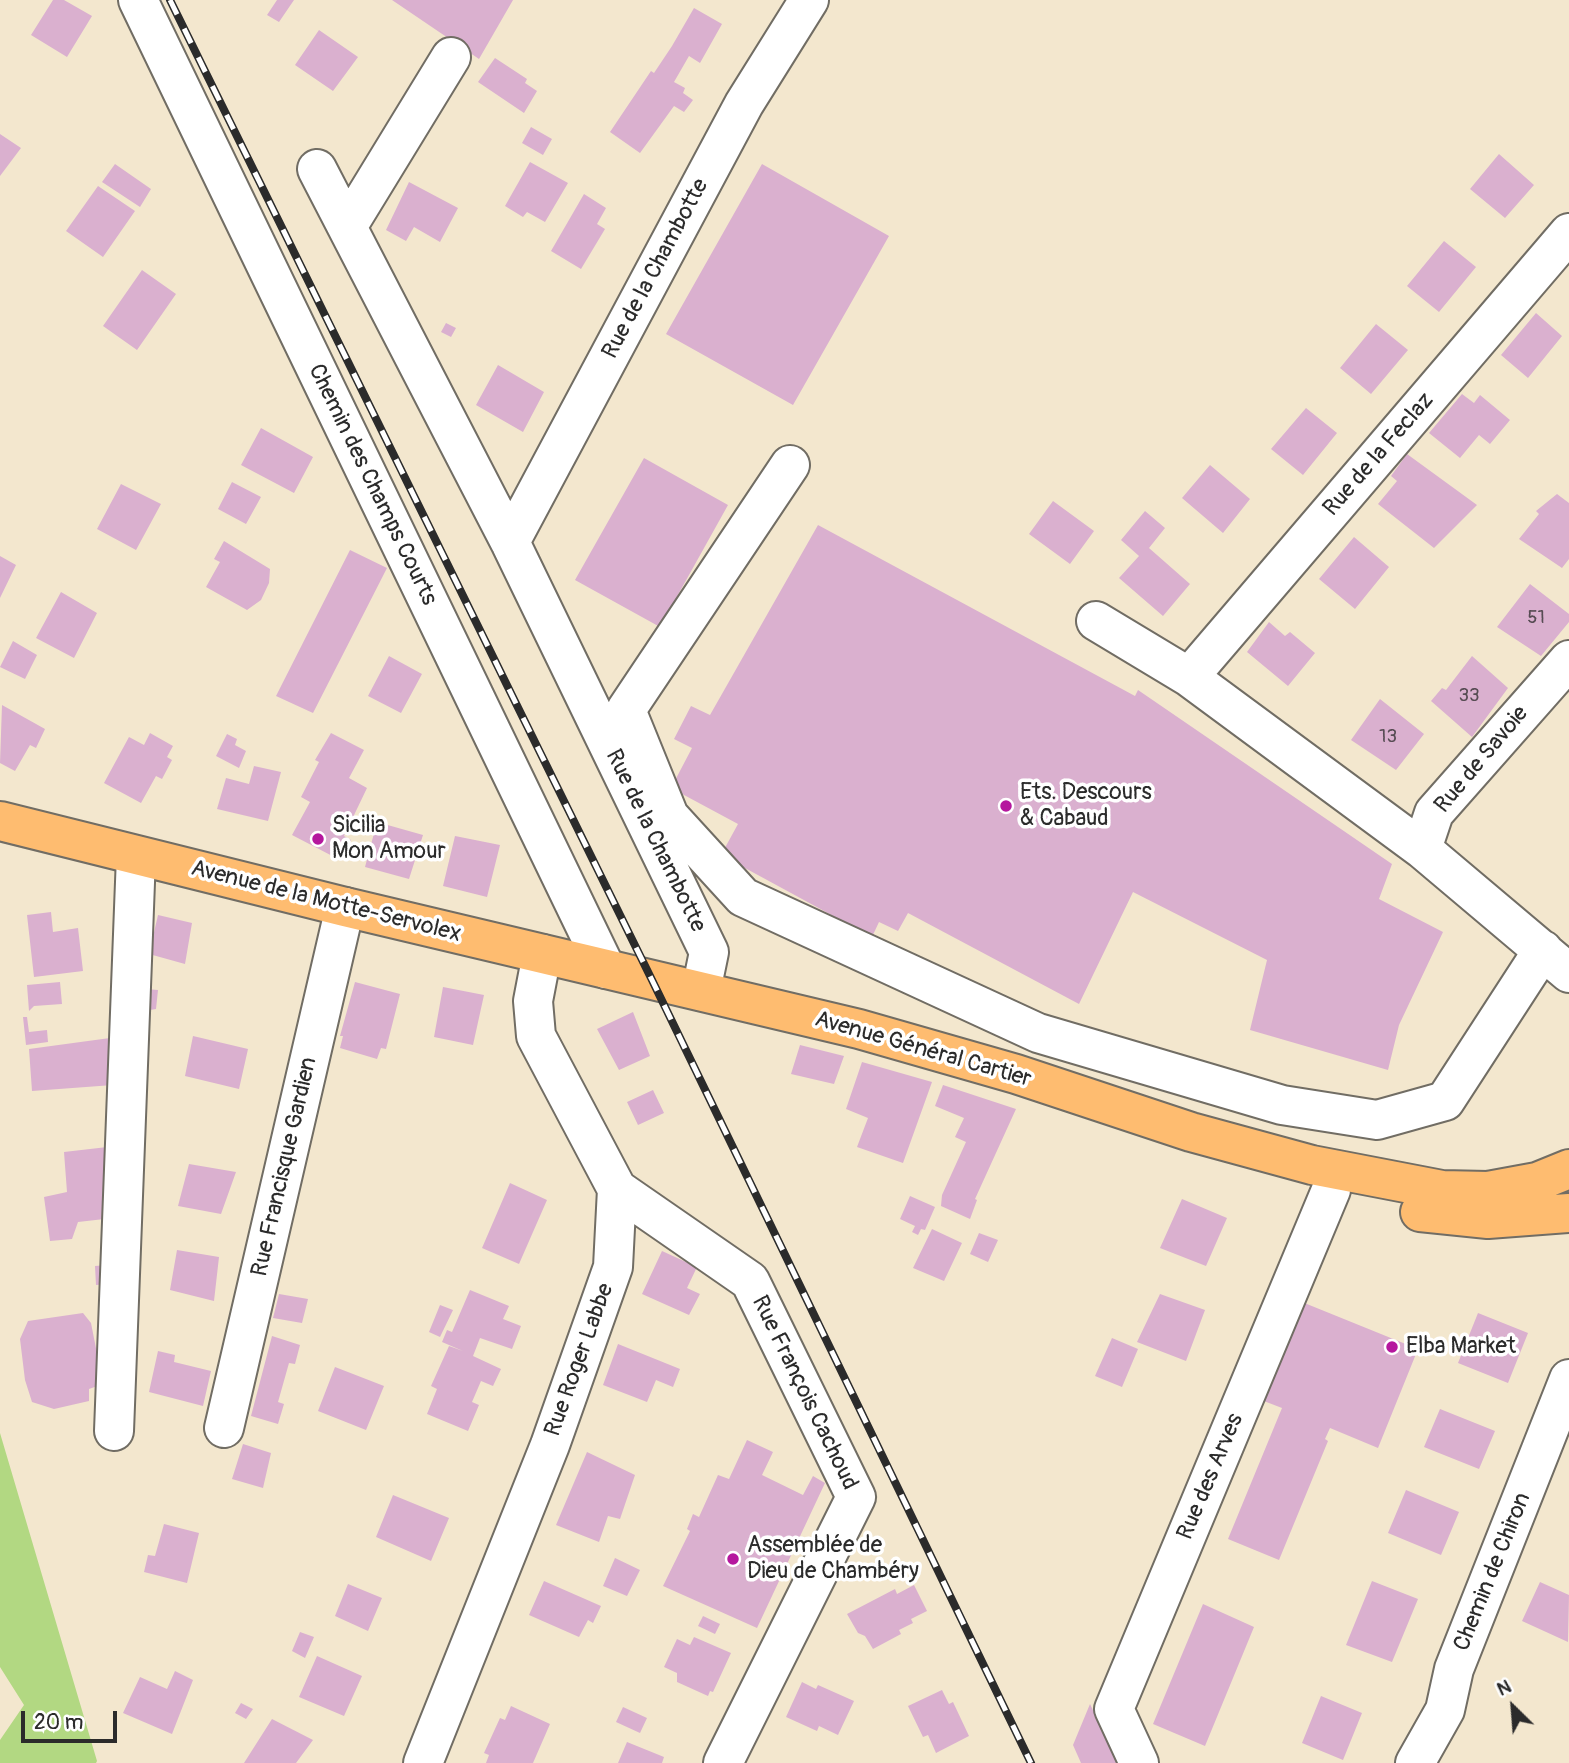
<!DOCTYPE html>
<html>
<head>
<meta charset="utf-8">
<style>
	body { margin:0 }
	#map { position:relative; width:1569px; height:1763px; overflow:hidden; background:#f3e7ce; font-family:Pangolin,sans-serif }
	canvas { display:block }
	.north { position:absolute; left:1478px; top:1672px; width:70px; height:70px; -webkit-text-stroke:5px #fff; paint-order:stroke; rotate:335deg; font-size:19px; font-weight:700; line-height:28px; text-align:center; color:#2b2b2b }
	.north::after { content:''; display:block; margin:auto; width:24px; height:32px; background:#2b2b2b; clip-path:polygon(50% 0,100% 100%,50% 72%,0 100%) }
	.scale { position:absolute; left:21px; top:1711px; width:96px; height:32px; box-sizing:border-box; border:4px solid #2b2b2b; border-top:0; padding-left:9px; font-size:21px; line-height:24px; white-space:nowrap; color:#2b2b2b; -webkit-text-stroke:5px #fff; paint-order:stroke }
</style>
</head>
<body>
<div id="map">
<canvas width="1569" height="1763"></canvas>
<div class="north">N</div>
<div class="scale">20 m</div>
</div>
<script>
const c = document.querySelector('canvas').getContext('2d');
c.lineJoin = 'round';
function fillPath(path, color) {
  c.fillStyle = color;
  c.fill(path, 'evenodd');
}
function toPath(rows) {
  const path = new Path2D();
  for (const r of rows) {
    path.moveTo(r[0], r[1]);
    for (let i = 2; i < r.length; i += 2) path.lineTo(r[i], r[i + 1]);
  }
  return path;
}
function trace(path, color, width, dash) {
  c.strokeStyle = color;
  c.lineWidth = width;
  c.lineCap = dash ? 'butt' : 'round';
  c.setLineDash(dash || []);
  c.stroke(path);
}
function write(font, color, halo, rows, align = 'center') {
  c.font = font + ' Pangolin,sans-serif';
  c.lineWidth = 7;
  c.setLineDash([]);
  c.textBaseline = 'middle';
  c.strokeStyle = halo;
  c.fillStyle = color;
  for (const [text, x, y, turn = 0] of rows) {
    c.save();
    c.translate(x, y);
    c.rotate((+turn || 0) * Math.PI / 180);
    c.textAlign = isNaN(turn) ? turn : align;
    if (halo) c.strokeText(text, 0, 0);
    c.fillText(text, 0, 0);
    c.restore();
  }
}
const green = toPath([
	[0,1433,97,1761,96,1763,0,1763,0,1740,24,1705,0,1667]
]);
const building = toPath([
	[53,0,64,0,92,16,67,57,31,35],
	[277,0,294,0,279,22,267,15],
	[392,0,513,0,479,59],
	[694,8,722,24,700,63,689,56,674,82,685,88,683,93,693,100,684,112,674,106,640,153,610,132,651,71,654,73,672,46],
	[319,30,358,57,333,91,295,65],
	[495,58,527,79,525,83,537,91,524,113,478,82],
	[531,127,552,139,543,155,522,143],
	[0,134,21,148,0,176],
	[1499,154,1534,185,1505,218,1470,189],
	[530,162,568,183,545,222,527,212,523,217,505,206],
	[115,164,151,189,140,207,102,182],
	[762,164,889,236,793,405,666,334],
	[409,182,458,208,440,242,414,227,406,241,386,230],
	[98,186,135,211,103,257,66,231],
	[584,194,606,208,597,224,605,229,581,269,551,251],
	[1444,241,1476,267,1439,312,1407,286],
	[142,270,176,294,137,350,103,326],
	[1536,313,1562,336,1528,378,1501,355],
	[446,323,456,328,451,337,441,332],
	[1376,324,1408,350,1371,394,1340,368],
	[498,365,544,392,523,432,476,405],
	[1462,394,1474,403,1480,395,1510,420,1490,444,1479,435,1460,458,1429,433],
	[1306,408,1337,433,1303,475,1271,449],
	[261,428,313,457,294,493,241,465],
	[1407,454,1477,505,1434,548,1378,504,1397,481,1391,476],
	[644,458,728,505,660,627,575,580],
	[1210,465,1250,499,1223,533,1182,498],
	[232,482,261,497,246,524,218,509],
	[121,484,161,504,136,550,97,529],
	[1557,494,1569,503,1569,559,1562,568,1519,539,1539,514,1536,511],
	[1053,501,1094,531,1070,564,1029,534],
	[1145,511,1165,528,1149,548,1190,584,1163,616,1119,578,1139,556,1121,540],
	[818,525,1135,696,1138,690,1392,864,1379,899,1443,932,1399,1025,1388,1070,1250,1030,1267,960,1133,892,1079,1004,908,913,898,931,879,922,872,937,721,855,738,824,671,788,692,748,674,739,691,706,710,715],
	[1354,537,1389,567,1355,609,1319,579],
	[224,541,270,569,269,583,261,600,247,610,206,587,220,562,214,559],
	[350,550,387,568,313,713,276,696],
	[0,556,16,565,0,598],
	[1530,584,1569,614,1569,622,1541,656,1497,627],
	[61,592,97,613,74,658,36,638],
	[1269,622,1285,636,1290,632,1315,653,1288,686,1247,652],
	[13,641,37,655,25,679,0,667],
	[389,656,422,674,401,713,368,696],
	[1472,656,1508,688,1472,737,1431,701,1442,688,1446,690],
	[1380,699,1424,734,1396,770,1351,740],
	[2,705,45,729,36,748,30,745,15,771,0,763],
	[150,733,173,746,167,757,172,760,162,779,156,776,141,803,104,783,129,737,144,745],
	[331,733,364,750,349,778,367,788,344,836,351,840,340,860,292,835,310,802,301,797,319,762,315,760],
	[227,734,237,739,235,745,246,751,239,768,216,756],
	[254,766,281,772,268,821,217,809,226,778,249,784],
	[377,822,423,835,409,879,365,867],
	[455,836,500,845,487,897,443,886],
	[51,912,53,932,78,928,83,971,34,977,27,915],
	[158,915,192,923,185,964,149,954],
	[60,982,62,1004,34,1006,29,1011,27,985],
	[355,982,400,994,386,1049,381,1048,377,1059,340,1048,343,1036,340,1036],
	[443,987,484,995,473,1045,434,1037],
	[146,989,158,990,156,1009,144,1011],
	[633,1012,650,1056,619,1070,597,1029],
	[23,1017,27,1017,29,1032,47,1030,48,1042,26,1045],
	[193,1036,248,1049,239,1089,185,1076],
	[110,1038,113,1085,32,1091,29,1049],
	[800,1045,844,1056,834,1084,791,1074],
	[862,1062,932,1082,903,1163,857,1147,868,1118,846,1109],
	[943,1085,1016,1109,975,1199,977,1200,970,1219,941,1206,942,1195,966,1142,955,1137,964,1118,935,1106],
	[653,1090,664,1113,638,1125,627,1102],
	[116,1146,122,1217,78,1222,72,1239,50,1241,44,1197,67,1192,64,1152],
	[189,1164,236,1172,221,1214,178,1206],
	[510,1183,547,1200,519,1264,482,1248],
	[910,1196,935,1207,925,1230,921,1229,918,1235,912,1232,915,1226,900,1219],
	[1182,1199,1227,1218,1206,1266,1160,1248],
	[932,1229,962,1243,944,1281,913,1268],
	[979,1233,998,1240,988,1262,970,1254],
	[177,1250,219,1257,214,1301,170,1290],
	[662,1251,697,1267,687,1288,700,1294,689,1315,642,1294],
	[108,1265,110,1284,96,1285,95,1266],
	[470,1290,509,1306,503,1319,521,1326,512,1349,480,1338,473,1356,501,1369,493,1386,481,1381,472,1402,479,1405,468,1431,427,1414,437,1389,431,1386,449,1346,463,1351,442,1342,447,1330,452,1332],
	[279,1294,308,1299,302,1323,273,1318],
	[1160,1294,1205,1310,1186,1361,1137,1342],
	[1297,1300,1418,1349,1378,1448,1330,1428,1325,1439,1328,1441,1279,1560,1228,1539,1282,1408,1256,1398],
	[440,1305,453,1310,440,1337,429,1332],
	[83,1313,91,1323,103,1384,89,1389,89,1401,54,1409,32,1402,25,1380,20,1339,28,1321],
	[1478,1313,1528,1333,1508,1383,1458,1363],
	[272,1336,300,1345,295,1364,289,1363,278,1402,284,1404,278,1424,251,1416],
	[1112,1338,1138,1349,1122,1387,1095,1376],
	[618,1344,680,1369,673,1387,656,1380,647,1402,603,1385],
	[158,1351,175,1355,174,1362,211,1371,203,1406,149,1392],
	[335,1367,384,1386,366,1430,318,1411],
	[1440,1409,1495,1431,1479,1469,1424,1447],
	[747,1440,773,1452,762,1475,803,1495,813,1476,825,1483,757,1628,663,1586,690,1531,687,1529,693,1514,699,1517,718,1475,729,1479],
	[243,1444,271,1453,263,1488,232,1479],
	[587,1452,635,1475,620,1519,608,1516,599,1542,556,1525],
	[1406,1490,1459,1512,1441,1555,1388,1533],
	[393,1495,449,1518,431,1561,376,1537],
	[164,1524,199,1533,187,1583,144,1572,148,1555,155,1556],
	[615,1558,640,1570,627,1596,603,1586],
	[544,1581,601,1606,593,1623,588,1620,579,1637,529,1615],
	[1372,1581,1418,1599,1392,1662,1346,1645],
	[1540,1582,1569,1595,1568,1642,1522,1621],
	[348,1584,382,1598,368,1631,335,1616],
	[914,1585,927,1611,911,1619,913,1623,899,1630,901,1634,873,1649,865,1636,858,1633,847,1614,895,1589,897,1594],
	[1203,1604,1254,1627,1205,1746,1153,1724],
	[703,1616,720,1624,715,1634,698,1626],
	[300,1632,314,1637,305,1658,292,1651],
	[694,1637,731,1653,713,1692,710,1691,708,1696,677,1682,677,1673,664,1667,677,1639,690,1645],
	[317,1656,362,1676,344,1716,299,1697],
	[175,1671,193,1680,172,1734,123,1713,140,1677,167,1689],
	[802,1682,816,1689,818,1685,854,1701,838,1735,819,1726,817,1731,786,1717],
	[942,1690,949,1704,953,1702,969,1736,936,1753,928,1735,923,1737,908,1706],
	[1321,1696,1362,1713,1343,1760,1302,1743],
	[241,1703,253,1709,246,1719,235,1713],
	[1090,1704,1118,1763,1081,1763,1073,1745],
	[511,1706,550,1724,533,1763,486,1763,489,1755,484,1753,500,1718,505,1720],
	[623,1707,647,1718,640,1733,616,1722],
	[272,1719,313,1740,296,1763,244,1763],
	[627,1742,664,1757,662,1763,618,1763]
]);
const minor = toPath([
	[138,0,606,969],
	[317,169,510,542,709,952,701,991],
	[347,227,451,57],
	[790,465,626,710,669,816,743,897,1038,1033,1282,1105,1377,1120,1445,1101,1543,950],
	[510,542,744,104,809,0],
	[1096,621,1189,677,1422,849,1569,973],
	[1189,677,1569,233],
	[1422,849,1434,813,1569,660],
	[617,1189,750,1281,856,1497,723,1763],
	[224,1428,345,907],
	[114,1431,136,856],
	[423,1763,550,1445,613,1267,617,1189,536,1036,533,1001,542,954],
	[1139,1763,1114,1709,1331,1190],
	[1415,1763,1445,1710,1454,1669,1569,1379]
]);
const major = toPath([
	[0,821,345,907,859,1029,1016,1074,1191,1132,1312,1165,1442,1190,1488,1191,1537,1182,1569,1169],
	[1420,1212,1488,1219,1569,1213]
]);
const rail = toPath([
	[170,0,652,980,1031,1763]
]);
const markers = [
	[1006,806,7,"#b5179e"],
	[318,839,7,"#b5179e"],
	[1392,1347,7,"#b5179e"],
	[733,1559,7,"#b5179e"]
];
const numberNames = [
	["51",1536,618],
	["33",1469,696],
	["13",1388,737]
];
const streetNames = [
	["Rue de la Chambotte",656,269,-62],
	["Rue de la Feclaz",1379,455,-49],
	["Chemin des Champs Courts",372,485,64],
	["Rue de Savoie",1482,760,-50],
	["Rue de la Chambotte",655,841,64],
	["Avenue de la Motte-Servolex",326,902,14],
	["Avenue Général Cartier",923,1050,16],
	["Rue Francisque Gardien",285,1167,-77],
	["Rue Roger Labbe",580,1360,-70],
	["Rue François Cachoud",804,1393,64],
	["Rue des Arves",1211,1477,-67],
	["Chemin de Chiron",1493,1572,-68]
];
const poiNames = [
	["Ets. Descours",1020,793],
	["& Cabaud",1020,819],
	["Sicilia",332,826],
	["Mon Amour",332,852],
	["Elba Market",1406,1347],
	["Assemblée de",747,1546],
	["Dieu de Chambéry",747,1572]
];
fillPath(green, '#b2d882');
fillPath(building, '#dab0cf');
trace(minor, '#716d64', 42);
trace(major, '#716d64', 42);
trace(minor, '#fff', 38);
trace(major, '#febc70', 38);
trace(rail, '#2b2b2b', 8);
trace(rail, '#fff', 5, [16]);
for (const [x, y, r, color] of markers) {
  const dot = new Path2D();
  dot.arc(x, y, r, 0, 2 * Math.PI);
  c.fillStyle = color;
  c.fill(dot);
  trace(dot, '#fff', 2.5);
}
write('19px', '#574c54', null, numberNames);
write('23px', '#2b2b2b', '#fff', streetNames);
write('23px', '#2b2b2b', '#fff', poiNames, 'left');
</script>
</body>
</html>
